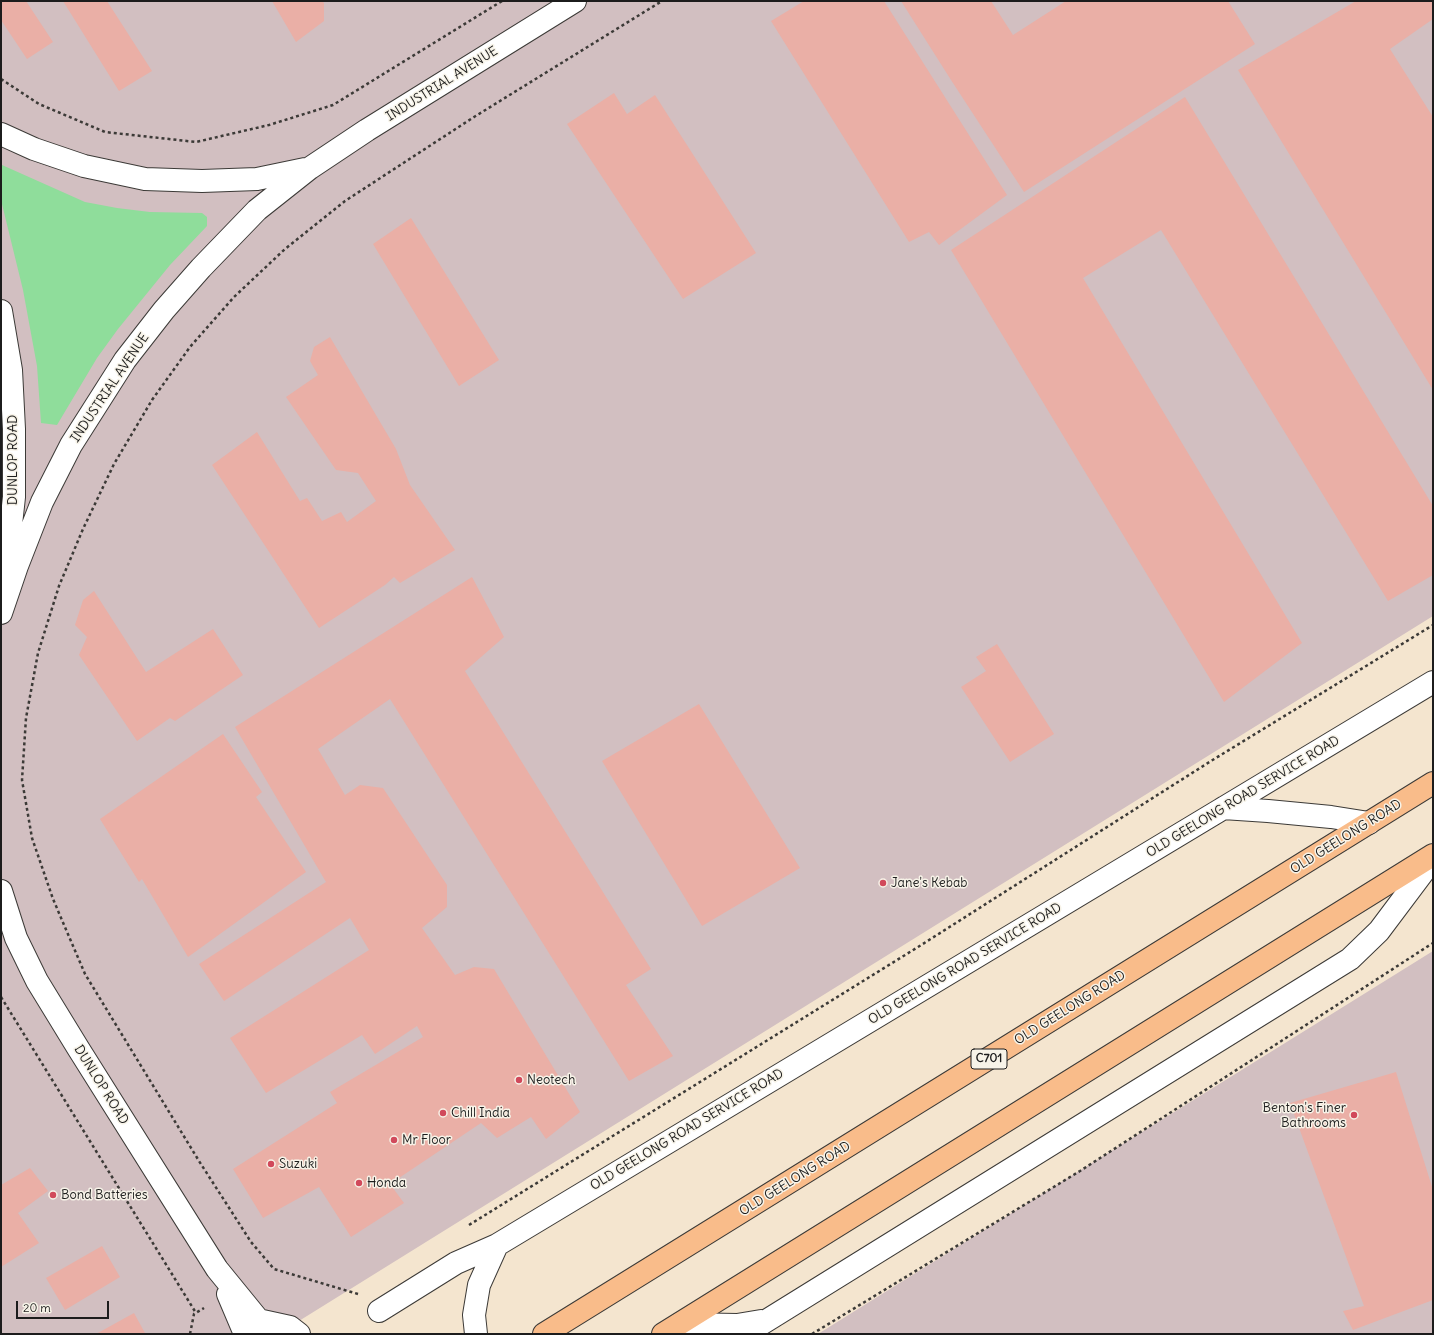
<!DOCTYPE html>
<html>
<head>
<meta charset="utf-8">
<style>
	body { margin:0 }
	#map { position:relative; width:1434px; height:1335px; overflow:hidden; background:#f4e5cf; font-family:Delius,sans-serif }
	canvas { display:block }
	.frame { position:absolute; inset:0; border:2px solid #1c1c1c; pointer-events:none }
	.scale { position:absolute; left:16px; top:1301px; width:93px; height:18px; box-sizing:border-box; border:2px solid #1c1c1c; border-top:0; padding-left:5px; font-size:12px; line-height:14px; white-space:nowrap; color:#1c1c1c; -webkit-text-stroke:3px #f7f3e8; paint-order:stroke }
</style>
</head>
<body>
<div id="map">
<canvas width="1434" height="1335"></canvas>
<div class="frame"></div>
<div class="scale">20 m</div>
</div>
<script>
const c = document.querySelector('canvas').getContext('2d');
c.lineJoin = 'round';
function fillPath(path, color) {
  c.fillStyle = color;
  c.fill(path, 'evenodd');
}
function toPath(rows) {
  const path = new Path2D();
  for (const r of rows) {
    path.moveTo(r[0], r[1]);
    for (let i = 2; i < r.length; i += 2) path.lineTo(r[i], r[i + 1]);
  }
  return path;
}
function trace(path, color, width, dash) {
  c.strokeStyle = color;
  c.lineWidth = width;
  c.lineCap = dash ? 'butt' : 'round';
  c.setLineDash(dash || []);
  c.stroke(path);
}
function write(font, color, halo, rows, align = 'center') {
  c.font = font + ' Delius,sans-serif';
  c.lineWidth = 3;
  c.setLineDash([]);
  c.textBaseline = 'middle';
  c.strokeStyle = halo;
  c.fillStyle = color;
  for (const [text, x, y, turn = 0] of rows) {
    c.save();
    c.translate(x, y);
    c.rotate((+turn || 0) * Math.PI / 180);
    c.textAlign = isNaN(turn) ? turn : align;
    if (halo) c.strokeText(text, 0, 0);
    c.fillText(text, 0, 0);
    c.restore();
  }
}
const industrial = toPath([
	[1,1,1433,1,1433,616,278,1334,1,1334],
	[1433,951,1433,1334,818,1334,978,1234]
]);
const green = toPath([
	[2,165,85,202,117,208,150,212,202,213,207,217,207,226,170,265,118,329,97,358,57,425,41,423,37,366,23,290,1,200]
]);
const building = toPath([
	[1,1,26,1,53,42,27,59,1,20],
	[63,1,107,1,152,71,119,91],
	[272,1,322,1,324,3,324,21,296,42],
	[804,1,884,1,1007,195,939,245,929,232,909,242,771,21],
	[901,1,991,1,1013,35,1066,1,1228,1,1255,44,1024,192,951,80],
	[1356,1,1433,1,1433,19,1390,49,1433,117,1433,390,1238,70],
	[614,93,627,114,655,95,756,253,683,299,567,124],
	[1185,97,1433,506,1433,575,1388,601,1161,230,1083,278,1302,643,1224,702,951,250],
	[411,218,499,360,459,386,373,244],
	[330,337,396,449,410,485,455,550,400,583,394,577,385,585,319,628,212,465,257,432,300,501,307,498,322,521,341,512,347,522,376,501,358,473,336,470,286,397,318,375,310,361,314,347],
	[472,577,504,637,465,671,651,969,626,985,673,1056,629,1081,390,699,318,749,345,795,360,785,383,788,447,885,447,907,422,928,455,975,474,967,494,969,580,1112,546,1139,531,1117,497,1138,481,1123,390,1184,404,1203,351,1237,319,1187,263,1218,233,1169,337,1103,330,1092,423,1037,417,1026,375,1054,362,1035,266,1093,230,1038,369,950,350,918,224,1001,199,964,326,882,235,727],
	[94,591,146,672,213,629,243,675,175,721,170,718,137,741,79,655,87,637,75,625,83,600],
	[997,644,1054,734,1010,762,961,687,986,671,976,657],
	[699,704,800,868,702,926,602,761],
	[223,734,262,792,256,797,306,872,188,957,142,879,139,882,100,819],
	[1396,1072,1433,1190,1433,1300,1353,1330,1343,1311,1364,1306,1290,1103],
	[30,1168,48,1191,18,1213,39,1243,1,1267,1,1185],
	[102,1246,120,1277,65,1310,46,1278],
	[134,1313,145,1333,143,1334,96,1334]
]);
const path = toPath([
	[1,79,39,104,105,132,196,142,269,125,333,105,502,1],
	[1,997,196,1313],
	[469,1225,918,947,1211,761,1433,625],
	[358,1294,274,1269,251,1242,199,1161,85,974,53,899,32,838,22,780,26,718,38,653,59,586,83,529,114,464,152,400,190,347,234,297,285,249,345,201,474,117,662,1],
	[190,1334,194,1314,204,1308],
	[812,1334,1080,1171,1433,943]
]);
const minor = toPath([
	[1,134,34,149,84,166,145,179,202,181,257,179,305,169],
	[1,311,11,370,14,429,14,497,6,570],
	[1,613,17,566,42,502,71,445,125,360,164,310,201,268,257,210,310,168,367,130,575,1],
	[1223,808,1268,811,1331,817,1369,823],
	[1,891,16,938,37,981,78,1048,217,1269,270,1334],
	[228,1294,245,1334],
	[379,1311,456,1263,497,1245],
	[258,1320,290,1327,299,1334],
	[680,1324,737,1325,761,1321],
	[476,1334,474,1315,479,1285,497,1245,1433,682],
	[745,1334,1350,959,1379,931,1433,859]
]);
const major = toPath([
	[544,1334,1433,783],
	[663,1334,1433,855]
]);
const markers = [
	[883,883,4,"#d1495b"],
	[519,1080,4,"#d1495b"],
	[443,1113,4,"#d1495b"],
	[1354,1115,4,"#d1495b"],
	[394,1140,4,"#d1495b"],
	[271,1164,4,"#d1495b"],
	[359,1183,4,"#d1495b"],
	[53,1195,4,"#d1495b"]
];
const shields = [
	[989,1059,36]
];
const shieldNames = [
	["C701",989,1059]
];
const streetNames = [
	["INDUSTRIAL AVENUE",442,84,-32],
	["INDUSTRIAL AVENUE",110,388,-56],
	["DUNLOP ROAD",13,460,-90],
	["OLD GEELONG ROAD SERVICE ROAD",1243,797,-31],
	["OLD GEELONG ROAD",1346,837,-32],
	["OLD GEELONG ROAD SERVICE ROAD",965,964,-31],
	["OLD GEELONG ROAD",1070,1008,-32],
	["DUNLOP ROAD",101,1085,58],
	["OLD GEELONG ROAD SERVICE ROAD",687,1130,-31],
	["OLD GEELONG ROAD",795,1179,-32]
];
const poiNames = [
	["Jane's Kebab",891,883],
	["Neotech",527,1080],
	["Benton's Finer",1346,1108,"right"],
	["Bathrooms",1346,1123,"right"],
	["Chill India",451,1113],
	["Mr Floor",402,1140],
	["Suzuki",279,1164],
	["Honda",367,1183],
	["Bond Batteries",61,1195]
];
fillPath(industrial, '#d2bfc1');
fillPath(green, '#8fdd9b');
fillPath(building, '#eaafa6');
trace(minor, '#3c3a37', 24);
trace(major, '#3c3a37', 24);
trace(path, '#3c3a37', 2.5, [3, 3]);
trace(minor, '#fff', 22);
trace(major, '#f9bc8a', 22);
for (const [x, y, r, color] of markers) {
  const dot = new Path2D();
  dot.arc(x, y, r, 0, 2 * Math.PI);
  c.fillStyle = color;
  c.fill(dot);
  trace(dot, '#f7f3e8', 1.5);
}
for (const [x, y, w] of shields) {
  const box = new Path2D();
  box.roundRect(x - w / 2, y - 10, w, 20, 3);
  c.fillStyle = '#f7f3e8';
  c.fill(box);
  trace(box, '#1c1c1c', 1);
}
write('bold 12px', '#1c1c1c', null, shieldNames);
write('13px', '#1c1c1c', '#f7f3e8', streetNames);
write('13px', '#1c1c1c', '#f7f3e8', poiNames, 'left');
</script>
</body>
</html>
